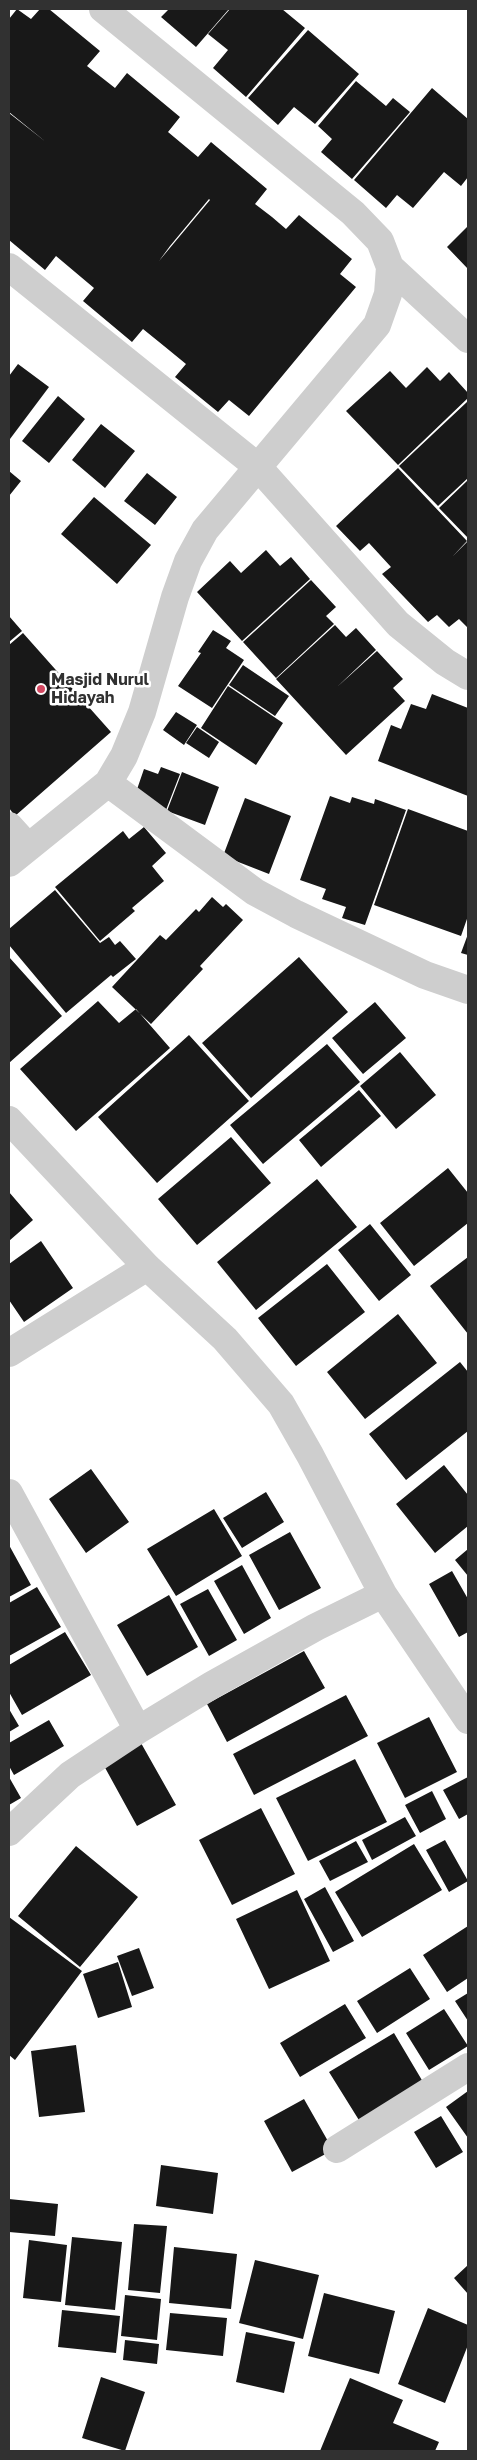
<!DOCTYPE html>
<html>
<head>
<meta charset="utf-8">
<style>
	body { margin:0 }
	#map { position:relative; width:477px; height:2460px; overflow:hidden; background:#fff; font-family:"Golos Text",sans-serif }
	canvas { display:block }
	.frame { position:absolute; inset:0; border:10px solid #313131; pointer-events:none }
</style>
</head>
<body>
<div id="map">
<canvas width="477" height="2460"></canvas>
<div class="frame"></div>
</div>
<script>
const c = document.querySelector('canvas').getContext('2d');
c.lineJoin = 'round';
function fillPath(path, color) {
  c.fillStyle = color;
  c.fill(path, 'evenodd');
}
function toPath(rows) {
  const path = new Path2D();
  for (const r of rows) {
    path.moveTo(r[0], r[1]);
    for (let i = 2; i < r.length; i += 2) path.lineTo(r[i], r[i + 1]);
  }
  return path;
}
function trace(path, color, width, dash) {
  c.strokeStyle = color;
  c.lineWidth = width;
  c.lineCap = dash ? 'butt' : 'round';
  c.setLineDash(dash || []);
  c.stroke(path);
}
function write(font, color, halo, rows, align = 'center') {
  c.font = font + ' "Golos Text",sans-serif';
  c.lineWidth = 5;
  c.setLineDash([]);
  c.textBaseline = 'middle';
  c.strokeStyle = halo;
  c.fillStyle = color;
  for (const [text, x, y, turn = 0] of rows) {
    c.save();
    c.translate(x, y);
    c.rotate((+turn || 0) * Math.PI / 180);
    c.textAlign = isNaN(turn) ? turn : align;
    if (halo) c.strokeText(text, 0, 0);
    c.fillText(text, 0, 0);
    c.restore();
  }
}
const building = toPath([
	[17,9,31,19,40,9,49,9,100,51,87,66,115,88,127,73,180,117,168,132,198,157,211,142,267,189,255,204,272,217,286,229,299,215,352,259,340,274,356,287,249,416,229,400,218,412,175,377,186,364,164,346,143,329,132,342,83,301,94,288,56,256,45,270,9,240,9,113,46,142,9,112,9,19],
	[209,199,210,200,159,261,170,246],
	[166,9,229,9,196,47,161,17,168,10],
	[230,9,282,9,305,28,246,97,213,68,228,50,208,34],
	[308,30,359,74,315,124,294,107,278,125,248,98],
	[356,81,386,106,393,98,410,112,352,179,321,152,332,139,318,126],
	[432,88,468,119,468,177,461,186,444,172,413,208,397,195,386,208,354,180],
	[468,226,468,269,447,247],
	[18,364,49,387,10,439,9,376],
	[427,367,440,381,449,372,468,393,468,398,398,465,346,411,390,371,406,388],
	[58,396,85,419,49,463,22,441],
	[468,401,468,478,438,506,399,466],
	[101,424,135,451,105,488,72,460],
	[398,468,432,504,400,534,432,504,467,541,453,556,468,541,468,628,459,619,449,627,437,615,428,622,382,574,391,567,369,543,360,551,336,526],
	[9,471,21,481,9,496],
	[147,473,177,497,155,525,124,501],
	[468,480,468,538,439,508],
	[94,497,151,545,117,584,61,534],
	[266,550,280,566,291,557,310,579,242,641,197,592,230,561,241,573],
	[311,580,336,607,326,616,334,624,276,678,243,642],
	[9,616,22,631,9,642],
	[335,625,346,637,356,628,376,650,337,687,377,651,403,679,393,688,405,701,346,755,276,679],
	[213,630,231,641,226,648,244,660,212,708,178,686,201,653,198,652],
	[23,633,111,732,15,816,9,808,9,645],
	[243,665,289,696,275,716,229,685],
	[228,686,283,723,256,765,201,728],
	[432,694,468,708,468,796,378,761,391,725,401,729,411,704,426,709],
	[176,712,197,725,184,745,163,730],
	[197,727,219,742,209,758,186,743],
	[161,767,180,774,166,810,134,798,144,769,158,774],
	[182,772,219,787,205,825,167,811],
	[330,796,350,803,352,797,374,804,375,799,406,810,365,925,342,918,346,907,322,899,326,889,300,880],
	[245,798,291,816,269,874,223,856],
	[408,809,468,831,468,916,461,936,374,905],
	[144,827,166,853,152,866,164,881,132,908,135,911,100,941,55,887,123,831,129,839],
	[55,890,100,943,109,937,115,945,120,941,136,959,113,977,111,975,66,1013,9,945,9,929],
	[212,897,223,907,226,904,243,920,200,966,203,969,151,1024,112,987,160,935,166,940,196,909,199,912],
	[468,934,468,955,461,953],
	[9,957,62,1016,9,1063],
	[299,957,348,1012,251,1098,202,1043],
	[98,1001,119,1023,136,1009,170,1048,76,1131,20,1069],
	[375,1002,406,1038,363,1074,332,1038],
	[189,1035,249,1101,157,1183,98,1117],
	[327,1044,360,1082,263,1164,230,1125],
	[400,1052,436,1095,396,1129,360,1086],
	[359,1090,381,1116,321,1167,299,1140],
	[231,1137,271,1183,197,1245,158,1199],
	[448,1168,468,1193,468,1223,414,1266,380,1223],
	[317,1179,357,1227,256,1310,217,1262],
	[9,1192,33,1220,9,1241],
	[370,1224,411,1275,379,1301,338,1250],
	[41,1241,73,1288,24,1322,9,1300,9,1264],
	[468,1257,468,1334,430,1286],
	[327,1264,365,1312,296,1366,258,1318],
	[398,1314,437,1363,365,1419,327,1372],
	[460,1362,468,1372,468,1431,406,1480,369,1434],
	[444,1465,468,1495,468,1526,435,1553,396,1504],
	[91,1469,129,1522,86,1553,49,1499],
	[266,1492,284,1522,242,1548,223,1518],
	[214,1509,242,1556,176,1596,147,1549],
	[290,1532,321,1588,279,1610,249,1555],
	[9,1545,31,1585,9,1597],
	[468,1549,468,1576,455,1560],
	[242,1565,271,1618,244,1634,214,1581],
	[452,1571,468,1599,468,1632,459,1637,429,1584],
	[37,1587,61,1627,9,1656,9,1603],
	[208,1589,237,1640,209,1656,180,1604],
	[169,1595,198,1647,147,1676,117,1625],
	[65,1632,91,1675,22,1715,9,1692,9,1665],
	[304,1651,325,1688,227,1742,207,1704],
	[346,1695,368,1736,254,1795,233,1754],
	[9,1709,19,1726,9,1732],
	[429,1717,457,1772,405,1798,377,1743],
	[49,1720,64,1746,14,1775,9,1766,9,1743],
	[141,1743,176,1805,137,1826,103,1764],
	[355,1759,387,1822,308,1861,276,1798],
	[9,1777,21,1798,9,1805],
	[468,1777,468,1814,459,1819,443,1790],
	[432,1791,446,1819,420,1833,405,1805],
	[261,1808,295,1874,232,1905,199,1840],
	[405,1817,416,1836,372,1860,362,1840],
	[445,1840,468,1881,449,1892,426,1850],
	[356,1841,368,1862,330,1881,319,1861],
	[414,1844,442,1890,362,1937,335,1892],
	[76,1846,138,1897,80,1967,18,1916],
	[325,1887,354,1941,333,1952,304,1899],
	[297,1890,330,1961,269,1989,236,1919],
	[9,1917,82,1971,15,2060,9,2055],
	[468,1926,468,1978,447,1992,423,1955],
	[139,1948,154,1988,132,1996,117,1956],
	[118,1962,132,2007,98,2018,83,1974],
	[410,1968,430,1999,377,2033,357,2001],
	[468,1993,468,2021,455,2001],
	[345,2004,366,2038,300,2077,280,2043],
	[444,2009,468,2046,429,2070,406,2033],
	[394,2033,426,2087,362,2125,329,2072],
	[76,2045,85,2112,39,2117,31,2051],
	[468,2091,468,2138,446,2107],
	[304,2099,333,2150,292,2172,264,2121],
	[441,2116,463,2152,436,2168,414,2132],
	[161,2165,218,2173,213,2214,156,2206],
	[9,2199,58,2204,55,2236,9,2232],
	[134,2224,167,2226,160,2293,128,2290],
	[72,2237,122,2242,115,2310,65,2305],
	[29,2240,67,2245,61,2302,23,2298],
	[174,2247,237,2254,231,2309,169,2303],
	[255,2260,319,2275,303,2339,239,2323],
	[468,2265,468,2294,454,2278],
	[324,2293,395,2311,379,2374,308,2356],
	[125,2295,161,2299,157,2340,121,2336],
	[428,2308,468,2325,468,2345,445,2403,398,2384],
	[62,2310,120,2316,116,2353,58,2347],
	[170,2313,227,2318,223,2356,166,2350],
	[246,2332,295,2342,284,2393,236,2382],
	[125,2340,159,2344,157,2364,123,2360],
	[101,2377,145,2392,125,2451,82,2438],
	[350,2378,403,2400,393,2423,439,2442,435,2451,320,2451]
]);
const minor = toPath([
	[9,267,258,467,398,624,445,662,468,676],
	[390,267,468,339],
	[108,783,255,892,296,914,425,975,468,990],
	[9,826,28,847],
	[9,863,108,783,124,756,142,712,175,597,188,561,205,530,377,325,388,294,390,267,380,241,353,213,103,9],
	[9,1120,147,1267,225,1339,281,1404,310,1455,383,1594,468,1720],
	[9,1353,147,1267],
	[9,1493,138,1730],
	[9,1832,70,1775,138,1730,212,1685,316,1627,383,1594],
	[337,2149,468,2067]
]);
const markers = [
	[41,689,5,"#d34861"]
];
const poiNames = [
	["Masjid Nurul",51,680],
	["Hidayah",51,698]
];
fillPath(building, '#181818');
trace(minor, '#cecece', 28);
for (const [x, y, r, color] of markers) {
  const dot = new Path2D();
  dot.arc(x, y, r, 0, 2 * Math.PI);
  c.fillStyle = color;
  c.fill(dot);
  trace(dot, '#fff', 2);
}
write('bold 16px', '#313131', '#fff', poiNames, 'left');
</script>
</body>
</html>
